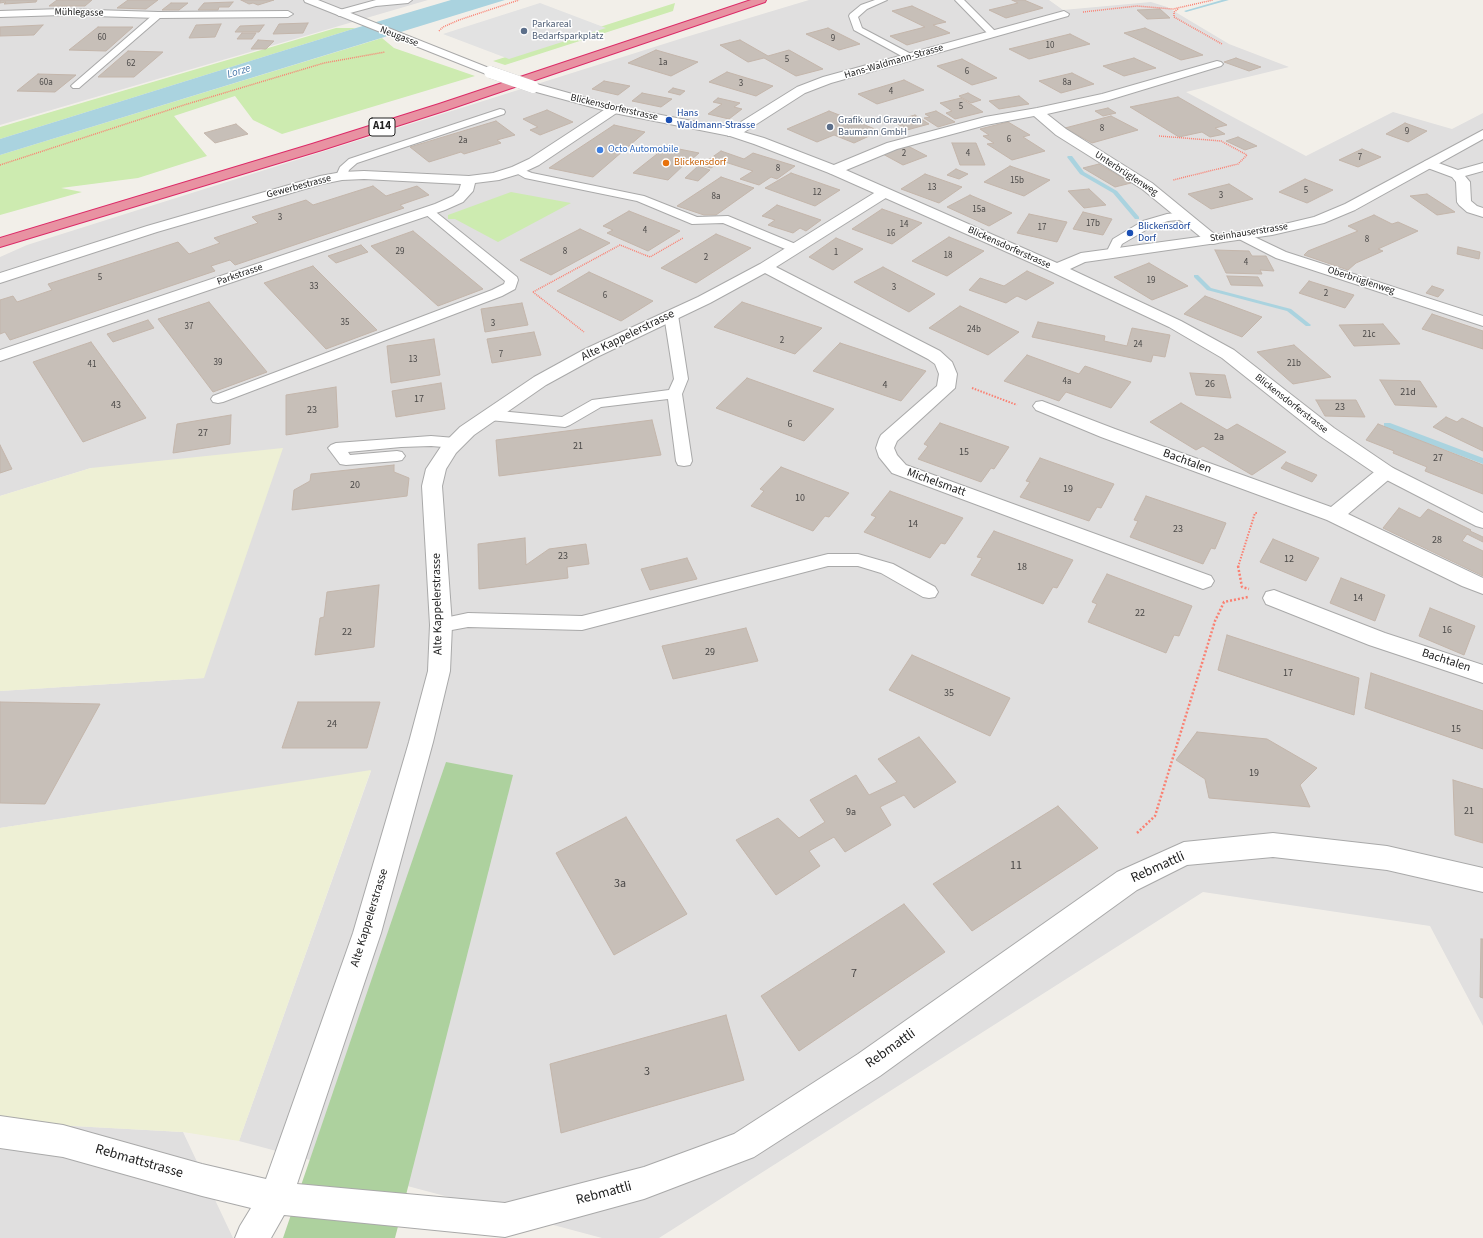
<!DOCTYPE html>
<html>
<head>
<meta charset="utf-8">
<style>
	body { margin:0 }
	canvas { display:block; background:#f2efe9 }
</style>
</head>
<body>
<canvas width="1483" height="1238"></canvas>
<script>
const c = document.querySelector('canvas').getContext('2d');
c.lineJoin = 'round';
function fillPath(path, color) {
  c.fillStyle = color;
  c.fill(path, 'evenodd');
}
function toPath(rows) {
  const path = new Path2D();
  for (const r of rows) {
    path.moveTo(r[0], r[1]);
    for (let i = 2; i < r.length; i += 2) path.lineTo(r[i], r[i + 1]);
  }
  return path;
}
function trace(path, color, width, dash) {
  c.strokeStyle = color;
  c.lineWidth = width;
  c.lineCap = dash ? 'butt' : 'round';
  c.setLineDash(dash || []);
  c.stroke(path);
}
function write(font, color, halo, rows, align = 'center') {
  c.font = font + ' "Source Sans 3",sans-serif';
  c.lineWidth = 3;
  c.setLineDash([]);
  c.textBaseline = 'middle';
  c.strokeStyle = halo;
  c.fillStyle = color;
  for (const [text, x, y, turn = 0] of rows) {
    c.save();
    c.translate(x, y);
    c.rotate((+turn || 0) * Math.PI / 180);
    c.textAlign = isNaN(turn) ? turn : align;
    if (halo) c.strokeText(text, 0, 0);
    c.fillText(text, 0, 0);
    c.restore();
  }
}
const residential = toPath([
	[0,0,428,0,0,125],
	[809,0,1049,0,1063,10,1151,2,1167,7,1229,44,1289,67,1186,92,1306,156,1393,112,1452,129,1483,113,1483,1026,1430,926,1203,892,659,1238,602,1238,239,1141,371,771,0,828,0,691,204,678,91,468,0,496,0,257,27,245,686,37],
	[0,1122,183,1132,233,1238,0,1238]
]);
const farmland = toPath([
	[283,448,204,678,0,691,0,496,91,468],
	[371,770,239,1141,183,1132,0,1122,0,828]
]);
const grass = toPath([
	[675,3,673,11,505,65,493,61],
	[336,28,356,28,0,139,0,127],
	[382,38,394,48,475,76,282,134,253,120,235,96,174,116,207,156,138,178,61,188,82,192,0,215,0,155],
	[511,192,571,203,498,242,455,219,448,219,448,215]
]);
const forest = toPath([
	[446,762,513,775,395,1238,283,1238]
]);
const parking = toPath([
	[540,3,606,28,509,59,443,34]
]);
const water = toPath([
	[451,0,505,0,0,155,0,139,356,28]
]);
const stream = toPath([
	[1222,0,1229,0,1186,12,1184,11,1222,0],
	[1068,156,1072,156,1084,172,1117,191,1139,217,1139,219,1135,219,1113,193,1080,174,1067,157,1068,156],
	[1194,275,1198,275,1211,288,1291,309,1311,325,1310,326,1306,326,1287,311,1207,290,1194,277,1194,275],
	[1384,423,1390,423,1483,458,1483,464,1384,427,1384,423]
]);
const building = toPath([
	[0,0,37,0,36,2,4,4,6,2,0,3,0,0],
	[57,0,92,0,85,6,49,6,57,0],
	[128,0,158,0,146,9,117,8,128,0],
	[241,0,274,0,258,5,253,3,249,4,241,0],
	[1012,0,1024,0,1043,8,1006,18,989,10,1018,3,1012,0],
	[233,2,229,7,219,7,218,10,198,10,204,3,233,2],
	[171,3,188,3,179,10,162,10,171,3],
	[912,6,946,22,933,25,950,33,907,45,890,36,925,27,892,11,912,6],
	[1160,9,1170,18,1147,19,1137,10,1160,9],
	[308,23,303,33,273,34,279,24,308,23],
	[221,24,215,37,189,38,196,25,221,24],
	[43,25,34,35,0,36,0,27,43,25],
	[264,25,259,32,235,32,240,26,264,25],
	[98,27,133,27,106,51,69,50,98,27],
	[828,28,860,44,839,50,806,34,828,28],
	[1145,28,1203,55,1181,60,1124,33,1145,28],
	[242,33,256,33,252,39,237,39,242,33],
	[1070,34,1090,44,1029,59,1009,49,1070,34],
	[258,40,274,41,266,49,251,49,258,40],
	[740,40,768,56,789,50,823,69,796,76,764,58,748,62,720,45,740,40],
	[656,50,698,62,671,76,628,63,656,50],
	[128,51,163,52,134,77,98,77,128,51],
	[1134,58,1156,68,1124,76,1103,66,1134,58],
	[1236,58,1261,67,1249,71,1224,62,1236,58],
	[962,59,997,78,972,85,937,66,962,59],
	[727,72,773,86,756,96,709,82,727,72],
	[1072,73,1094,84,1061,93,1039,81,1072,73],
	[38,74,76,75,55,92,17,91,38,74],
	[904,80,924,90,877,104,858,94,904,80],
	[604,81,630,86,618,95,592,89,604,81],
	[673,88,685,91,680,95,668,92,673,88],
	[642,93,672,99,661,107,632,101,642,93],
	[968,93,981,100,971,103,959,96,968,93],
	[1019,96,1029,104,999,109,989,101,1019,96],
	[1178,97,1227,125,1215,128,1225,134,1210,137,1202,132,1179,137,1130,107,1178,97],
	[718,98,740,103,734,107,742,109,729,119,708,114,722,104,713,102,718,98],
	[961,98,983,112,955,119,946,113,952,111,940,103,961,98],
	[1108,108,1116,113,1103,116,1095,111,1108,108],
	[547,110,573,122,540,135,530,130,538,127,523,119,547,110],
	[829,111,880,131,854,143,834,135,817,142,787,129,829,111],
	[936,111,955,122,938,127,924,118,930,117,925,114,936,111],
	[915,115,929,124,907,130,893,121,915,115],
	[1111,116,1138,130,1092,143,1065,128,1111,116],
	[496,121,515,135,497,140,501,143,464,154,461,152,429,162,410,147,496,121],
	[1008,122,1030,135,1023,137,1045,151,1012,160,987,144,994,143,983,136,989,135,980,129,1008,122],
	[1405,123,1427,131,1408,142,1386,134,1405,123],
	[236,124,248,134,215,143,204,133,236,124],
	[614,125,645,132,593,177,549,168,614,125],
	[1238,137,1257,146,1245,150,1226,141,1238,137],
	[952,143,976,143,985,165,960,165,952,143],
	[904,144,927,156,903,165,881,153,904,144],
	[664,146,699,153,691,160,689,160,668,180,633,173,657,154,655,153,664,146],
	[1362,149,1381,157,1358,167,1339,160,1362,149],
	[721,151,744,159,753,153,795,166,777,179,771,177,759,185,740,179,753,171,722,161,711,168,701,165,721,151],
	[1099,164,1131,183,1115,187,1083,168,1099,164],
	[698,166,710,170,698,181,685,178,698,166],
	[1010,166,1050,180,1024,196,984,182,1010,166],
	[956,169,968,174,959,179,947,175,956,169],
	[791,173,840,190,815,206,765,188,791,173],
	[925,174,962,187,939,203,901,189,925,174],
	[721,177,754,188,716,215,704,215,677,206,721,177],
	[1305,179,1333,190,1307,203,1279,192,1305,179],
	[1229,184,1253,199,1211,209,1188,194,1229,184],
	[373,186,386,196,417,186,429,195,400,205,404,208,235,265,230,260,211,266,215,271,10,340,5,332,0,334,0,300,13,296,17,302,52,290,48,284,178,242,189,254,220,243,214,238,258,223,252,217,306,200,313,205,373,186],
	[1089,189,1106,205,1084,208,1068,191,1089,189],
	[1427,194,1455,212,1437,215,1410,196,1427,194],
	[970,195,1012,213,989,226,947,207,970,195],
	[777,205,821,220,806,231,800,228,793,233,768,225,775,220,762,216,777,205],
	[882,209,922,223,892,244,852,229,882,209],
	[629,211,680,231,648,251,607,233,613,230,603,226,629,211],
	[1083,212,1112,219,1103,235,1073,229,1083,212],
	[1029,214,1067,222,1057,242,1017,233,1029,214],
	[1374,215,1392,224,1398,222,1418,231,1378,249,1383,251,1356,263,1348,270,1304,255,1308,251,1358,231,1348,226,1374,215],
	[580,229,610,243,551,275,520,260,580,229],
	[413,231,483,289,438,306,371,246,413,231],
	[716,234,751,248,696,283,661,268,716,234],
	[949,237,984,251,947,276,912,261,949,237],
	[836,238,863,249,833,270,809,257,836,238],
	[361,245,368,252,336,263,328,256,361,245],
	[1458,247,1480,252,1479,259,1457,254,1458,247],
	[1215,250,1249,251,1252,256,1266,256,1274,271,1260,270,1262,274,1226,273,1215,250],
	[1149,263,1188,286,1152,300,1114,277,1149,263],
	[313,266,377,330,326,349,264,283,313,266],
	[883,267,935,294,909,312,854,282,883,267],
	[1027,271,1054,283,1026,300,1017,296,1006,303,969,290,980,278,1004,286,1027,271],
	[589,272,653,301,621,321,557,291,589,272],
	[1227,276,1258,277,1263,286,1231,285,1227,276],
	[1309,281,1354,295,1345,308,1299,293,1309,281],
	[1432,286,1444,290,1438,297,1426,293,1432,286],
	[1205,296,1262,317,1242,337,1184,314,1205,296],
	[209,302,267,372,213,392,158,319,209,302],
	[742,302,822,328,795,354,714,327,742,302],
	[522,303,528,325,485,332,481,309,522,303],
	[960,306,1019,332,988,355,929,328,960,306],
	[1432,314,1483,331,1483,349,1422,329,1432,314],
	[148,320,154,328,113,342,107,334,148,320],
	[1038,322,1105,336,1104,341,1127,346,1132,328,1170,335,1165,357,1153,355,1151,362,1032,337,1038,322],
	[1383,324,1400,344,1354,346,1339,325,1383,324],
	[534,332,541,355,492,363,487,339,534,332],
	[434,339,440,375,391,383,387,346,434,339],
	[91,342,146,418,83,442,33,362,91,342],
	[840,343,926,371,901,401,813,371,840,343],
	[1294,345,1331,377,1293,384,1257,352,1294,345],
	[1027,355,1079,374,1085,366,1131,382,1111,408,1066,392,1059,401,1004,381,1027,355],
	[1190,373,1225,375,1231,398,1196,395,1190,373],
	[747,378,834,409,804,441,716,408,747,378],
	[1380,380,1420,381,1437,407,1395,405,1380,380],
	[441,383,445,409,396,417,392,391,441,383],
	[336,387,338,427,286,435,286,395,336,387],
	[1316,400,1356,400,1365,417,1325,416,1316,400],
	[1181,403,1227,430,1237,424,1286,452,1252,475,1203,446,1196,450,1150,422,1181,403],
	[231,415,230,444,173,453,177,424,231,415],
	[1446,417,1457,422,1462,418,1483,428,1483,451,1433,427,1446,417],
	[652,420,661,455,499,476,496,440,652,420],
	[940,423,1009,447,994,469,991,468,981,482,918,459,928,446,924,444,940,423],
	[1378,424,1483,465,1483,494,1425,471,1427,467,1393,453,1394,451,1366,440,1378,424],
	[0,445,12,469,0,473,0,445],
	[1040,458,1114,484,1101,508,1097,507,1089,521,1020,497,1030,482,1026,481,1040,458],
	[1286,462,1317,475,1312,482,1281,468,1286,462],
	[394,465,394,472,409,478,407,496,292,510,294,490,310,481,311,474,394,465],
	[781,467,849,493,829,517,825,516,813,531,751,506,764,491,760,489,781,467],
	[890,491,963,518,945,544,941,543,930,558,864,532,876,517,871,515,890,491],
	[1146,496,1226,523,1215,549,1211,548,1203,564,1130,537,1138,521,1134,520,1146,496],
	[1399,508,1420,518,1428,509,1471,530,1470,531,1483,537,1483,542,1467,534,1462,541,1483,551,1483,576,1383,528,1399,508],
	[994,531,1073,560,1057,588,1053,587,1043,604,971,575,982,558,977,557,994,531],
	[525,538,526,565,549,549,586,544,589,564,567,567,568,578,479,589,478,544,525,538],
	[1273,539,1319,558,1306,581,1260,562,1273,539],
	[687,558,697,579,650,590,641,569,687,558],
	[1107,574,1192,606,1179,636,1174,635,1166,653,1088,622,1097,604,1092,602,1107,574],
	[1341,578,1385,595,1375,621,1330,603,1341,578],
	[379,585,374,647,315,655,320,618,324,617,327,592,379,585],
	[1430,608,1475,626,1464,655,1419,636,1430,608],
	[746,628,758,661,673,679,662,646,746,628],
	[1227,635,1359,678,1354,715,1218,670,1227,635],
	[912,655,1010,698,990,736,889,690,912,655],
	[1371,673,1483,711,1483,749,1365,708,1371,673],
	[0,702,100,704,45,804,0,803,0,702],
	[298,702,380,702,367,748,282,748,298,702],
	[1197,732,1267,739,1317,768,1300,785,1310,807,1209,798,1205,779,1176,760,1197,732],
	[919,737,956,782,914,808,904,795,880,807,891,825,845,852,834,837,809,851,820,866,776,895,736,840,778,818,799,838,825,822,810,800,856,775,869,795,897,782,878,759,919,737],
	[1453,780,1483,789,1483,843,1455,835,1453,780],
	[1058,806,1098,848,972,931,933,884,1058,806],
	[626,817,687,914,614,955,556,853,626,817],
	[904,904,945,952,799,1051,761,996,904,904],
	[1481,939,1483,939,1483,998,1480,997,1481,939],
	[726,1015,744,1080,561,1133,550,1064,726,1015]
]);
const pathFar2 = toPath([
	[1178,9,1174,12,1174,17,1222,44],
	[1083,12,1137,6,1173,9,1213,0],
	[439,31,443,27,459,20,519,0],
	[1159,136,1221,141,1247,155,1238,164,1173,180],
	[0,165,184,105,324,63,385,52],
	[533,292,620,245,650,257,683,238],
	[533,292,584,332]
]);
const pathFar1 = toPath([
	[972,388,1017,405],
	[1238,567,1255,513,1258,513]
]);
const path = toPath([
	[1238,566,1242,587,1249,589],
	[1137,833,1155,816,1215,621,1224,602,1248,597]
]);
const service = toPath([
	[376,0,412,0,408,3,376,6,339,16,335,13,336,11,376,0],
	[875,0,887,0,867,9,858,17,862,28,913,55,915,57,913,59,907,59,854,30,849,16,850,14,861,5,875,0],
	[955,0,964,0,997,33,995,35,989,35,955,0],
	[158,12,161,13,162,15,161,17,79,88,73,88,71,86,73,84,155,13,158,12],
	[500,109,504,110,505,112,504,114,357,163,349,170,346,178,342,179,336,176,340,167,349,159,500,109],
	[517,167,532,173,644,196,697,217,728,216,798,245,800,248,798,251,794,252,790,251,723,223,692,224,637,201,525,178,511,170,517,167],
	[428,207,432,209,517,277,518,280,515,289,502,296,223,402,218,403,213,402,211,399,213,396,492,290,504,284,505,281,424,213,422,211,424,209,428,207],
	[1184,212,1188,213,1190,216,1188,219,1168,221,1151,227,1122,244,1116,256,1108,256,1106,253,1113,239,1143,221,1167,214,1184,212],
	[671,311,676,312,678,315,688,379,682,394,692,461,690,465,684,466,678,465,676,461,668,399,601,407,570,425,565,427,489,420,484,418,482,415,484,412,489,410,562,417,592,400,669,390,674,379,664,315,666,312,671,311],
	[431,436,455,438,460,440,463,443,460,446,455,448,431,446,401,447,348,452,350,455,397,451,402,452,405,456,402,460,397,461,346,465,340,464,328,448,331,445,336,443,431,436],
	[828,554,858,554,893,564,935,587,938,592,935,597,929,598,923,597,881,573,858,566,828,566,582,630,468,627,441,632,435,630,432,625,435,620,468,613,582,616,828,554]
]);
const minor = toPath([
	[62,9,158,12,288,11,293,14,288,17,158,18,62,15,0,17,0,11,62,9],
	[1064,11,1069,14,1068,16,831,83,805,93,738,136,728,136,727,133,728,130,797,87,823,77,1064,11],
	[1217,61,1221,62,1223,64,1221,66,1109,100,1047,114,1066,129,1152,183,1218,237,1220,240,1218,243,1213,244,1208,243,1142,189,1056,135,1034,116,986,125,897,149,839,173,834,174,829,173,827,170,829,167,887,143,985,117,1037,108,1102,94,1217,61],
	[614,105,618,106,620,109,618,112,539,165,522,173,499,180,475,183,473,191,463,202,445,210,0,361,0,350,435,204,453,196,459,190,461,184,364,179,342,180,322,184,157,232,0,283,0,273,147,226,320,176,342,172,364,171,469,176,493,173,512,167,529,159,610,106,614,105],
	[1430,160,1458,170,1483,163,1483,171,1465,176,1470,182,1471,201,1477,206,1483,208,1483,217,1467,212,1459,205,1457,202,1456,182,1452,177,1425,167,1423,164,1425,161,1430,160],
	[884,189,889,190,891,193,889,196,776,267,940,351,952,362,957,374,955,388,897,441,894,448,897,455,906,465,1211,576,1214,581,1211,586,1203,589,1195,586,892,473,879,457,876,448,879,439,881,435,937,386,939,374,935,364,928,359,765,273,710,303,597,357,546,385,474,435,456,453,446,469,442,486,452,625,450,671,433,742,381,933,297,1184,505,1203,644,1167,734,1134,858,1054,1117,872,1184,842,1273,833,1387,846,1483,868,1483,892,1387,870,1273,857,1187,865,1137,890,880,1076,754,1157,644,1199,505,1237,284,1215,271,1238,235,1238,240,1226,251,1208,202,1196,63,1157,0,1148,0,1116,63,1125,202,1164,266,1179,353,933,409,742,428,671,430,625,422,486,426,469,442,445,460,427,534,377,585,349,698,297,760,264,879,190,884,189],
	[1242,231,1286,252,1483,316,1483,326,1276,258,1237,238,1235,235,1237,232,1242,231],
	[1042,401,1115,429,1331,507,1379,468,1386,466,1393,468,1396,472,1393,476,1348,514,1483,578,1483,594,1462,586,1327,520,1101,437,1036,410,1033,406,1036,402,1042,401],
	[1274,590,1385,633,1483,665,1483,683,1369,645,1266,604,1263,598,1266,592,1274,590]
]);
const tertiary = toPath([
	[304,0,318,0,494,70,496,72,494,74,486,74,305,2,304,0],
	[533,83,615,106,733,129,764,138,839,167,1057,263,1081,253,1272,227,1314,217,1345,204,1483,130,1483,139,1355,210,1324,223,1272,235,1085,262,1070,269,1181,321,1234,350,1334,428,1393,468,1483,513,1483,528,1476,526,1379,476,1320,436,1222,358,1169,327,1052,272,829,173,754,144,730,136,614,113,529,90,527,87,529,84,533,83]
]);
const motorway = toPath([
	[751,0,766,0,765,2,447,110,322,150,0,247,0,238,312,144,439,104,751,0]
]);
const tertiaryBridge = toPath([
	[490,72,533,87]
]);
const markers = [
	[524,31,4,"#5c6f8a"],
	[669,120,4,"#1a4fb4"],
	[830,127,4,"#5c6f8a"],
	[600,150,4,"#3f7fe0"],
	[666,163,4,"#e8710a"],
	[1130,233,4,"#1a4fb4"]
];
const farNumbernames = [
	["60",102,38],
	["9",833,39],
	["10",1050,46],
	["5",787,60],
	["1a",663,63],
	["62",131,64],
	["6",967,72],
	["60a",46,83],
	["8a",1067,83],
	["3",741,84],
	["4",891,92],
	["5",961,107],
	["8",1102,129],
	["9",1407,132],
	["6",1009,140],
	["2a",463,141],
	["2",904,154],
	["4",968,154],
	["7",1360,158],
	["8",778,169],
	["15b",1017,181],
	["13",932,188],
	["5",1306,191],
	["12",817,193],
	["3",1221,196],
	["8a",716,197],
	["15a",979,210],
	["3",280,218],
	["17b",1093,224],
	["14",904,225],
	["17",1042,228],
	["4",645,231],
	["16",891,234],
	["8",1367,240],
	["29",400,252],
	["8",565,252],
	["1",836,253],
	["18",948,256],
	["2",706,258],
	["4",1246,263],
	["5",100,278],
	["19",1151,281],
	["33",314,287],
	["3",894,288],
	["2",1326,294],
	["6",605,296],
	["35",345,323],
	["3",493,324],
	["37",189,327],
	["24b",974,330],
	["21c",1369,335],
	["2",782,341],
	["24",1138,345],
	["7",501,355],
	["13",413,360],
	["39",218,363],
	["21b",1294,364],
	["41",92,365],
	["4a",1067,382]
];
const farStreetnames = [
	["Mühlegasse",79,13,1],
	["Neugasse",399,37,21],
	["Hans-Waldmann-Strasse",894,62,-16],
	["Blickensdorferstrasse",614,108,13],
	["Unterbrüglenweg",1126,174,33],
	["Gewerbestrasse",299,187,-15],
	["Steinhauserstrasse",1249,233,-9],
	["Blickensdorferstrasse",1009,248,24],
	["Parkstrasse",240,275,-19],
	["Oberbrüglenweg",1361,281,18],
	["Blickensdorferstrasse",1291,404,38]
];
const farServicenames = [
	["Parkareal",532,25],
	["Bedarfsparkplatz",532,37],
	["Grafik und Gravuren",838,121],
	["Baumann GmbH",838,133]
];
const farTransitnames = [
	["Hans",677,114],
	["Waldmann-Strasse",677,126],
	["Blickensdorf",1138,227],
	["Dorf",1138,239]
];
const farShopnames = [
	["Octo Automobile",608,150]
];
const farFoodnames = [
	["Blickensdorf",674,163]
];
const numberNames = [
	["26",1210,385],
	["4",885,386],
	["21d",1408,393],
	["17",419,400],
	["43",116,406],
	["23",1340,408],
	["23",312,411],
	["6",790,425],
	["27",203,434],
	["2a",1219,438],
	["21",578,447],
	["15",964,453],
	["27",1438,459],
	["20",355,486],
	["19",1068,490],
	["10",800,499],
	["14",913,525],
	["23",1178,530],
	["28",1437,541],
	["23",563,557],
	["12",1289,560],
	["18",1022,568],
	["14",1358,599],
	["22",1140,614],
	["16",1447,631],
	["22",347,633],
	["29",710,653],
	["17",1288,674],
	["35",949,694],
	["24",332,725],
	["15",1456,730],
	["19",1254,774],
	["21",1469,812],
	["9a",851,813]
];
const farWaternames = [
	["Lorze",239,72,-17]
];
const shields = [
	[382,127,26]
];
const shieldNames = [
	["A14",382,127]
];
const streetNames = [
	["Alte Kappelerstrasse",628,336,-26],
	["Bachtalen",1187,462,20],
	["Michelsmatt",936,483,20],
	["Alte Kappelerstrasse",438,604,-91],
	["Bachtalen",1446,661,18],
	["Alte Kappelerstrasse",370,918,-73]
];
const nearNumbernames = [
	["11",1016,866],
	["3a",620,884],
	["7",854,974],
	["3",647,1072]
];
const nearStreetnames = [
	["Rebmattli",1158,868,-24],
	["Rebmattli",891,1049,-35],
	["Rebmattstrasse",139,1162,16],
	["Rebmattli",604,1194,-15]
];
fillPath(residential, '#e0dfdf');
fillPath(farmland, '#eef0d5');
fillPath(grass, '#cdebb0');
fillPath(forest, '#add19e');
fillPath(parking, '#e2e2e2');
fillPath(water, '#aad3df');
fillPath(stream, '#aad3df');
fillPath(building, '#c7bfb8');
trace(building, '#c4b6ab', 1);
trace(service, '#a9a9a9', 2);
trace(minor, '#a9a9a9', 2);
trace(tertiary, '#a9a9a9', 2);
trace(motorway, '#dc2a67', 2);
trace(pathFar2, '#fa8072', 1.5, [1, 1]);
trace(pathFar1, '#fa8072', 2, [1.5, 1.5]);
trace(path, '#fa8072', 2.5, [2, 2]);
fillPath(service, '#fff');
fillPath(minor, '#fff');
fillPath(tertiary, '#fff');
fillPath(motorway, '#e892a2');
trace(tertiaryBridge, '#a9a9a9', 12, []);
trace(tertiaryBridge, '#fff', 12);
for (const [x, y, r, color] of markers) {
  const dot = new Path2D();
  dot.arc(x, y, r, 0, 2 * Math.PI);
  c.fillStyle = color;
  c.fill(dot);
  trace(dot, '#fff', 1.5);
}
write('9px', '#4b4948', null, farNumbernames);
write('10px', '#222', '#fff', farStreetnames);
write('10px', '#4e5e75', '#fff', farServicenames, 'left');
write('10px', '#164399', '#fff', farTransitnames, 'left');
write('10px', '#366cbe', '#fff', farShopnames, 'left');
write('10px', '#c56008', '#fff', farFoodnames, 'left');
write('10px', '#4b4948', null, numberNames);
write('italic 11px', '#4a7aab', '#fff', farWaternames);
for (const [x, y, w] of shields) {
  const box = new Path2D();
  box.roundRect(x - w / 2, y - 9, w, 18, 3);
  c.fillStyle = '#fff';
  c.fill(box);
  trace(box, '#222', 1);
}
write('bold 11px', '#222', null, shieldNames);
write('12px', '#222', '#fff', streetNames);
write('12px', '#4b4948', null, nearNumbernames);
write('14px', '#222', '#fff', nearStreetnames);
</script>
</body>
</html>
